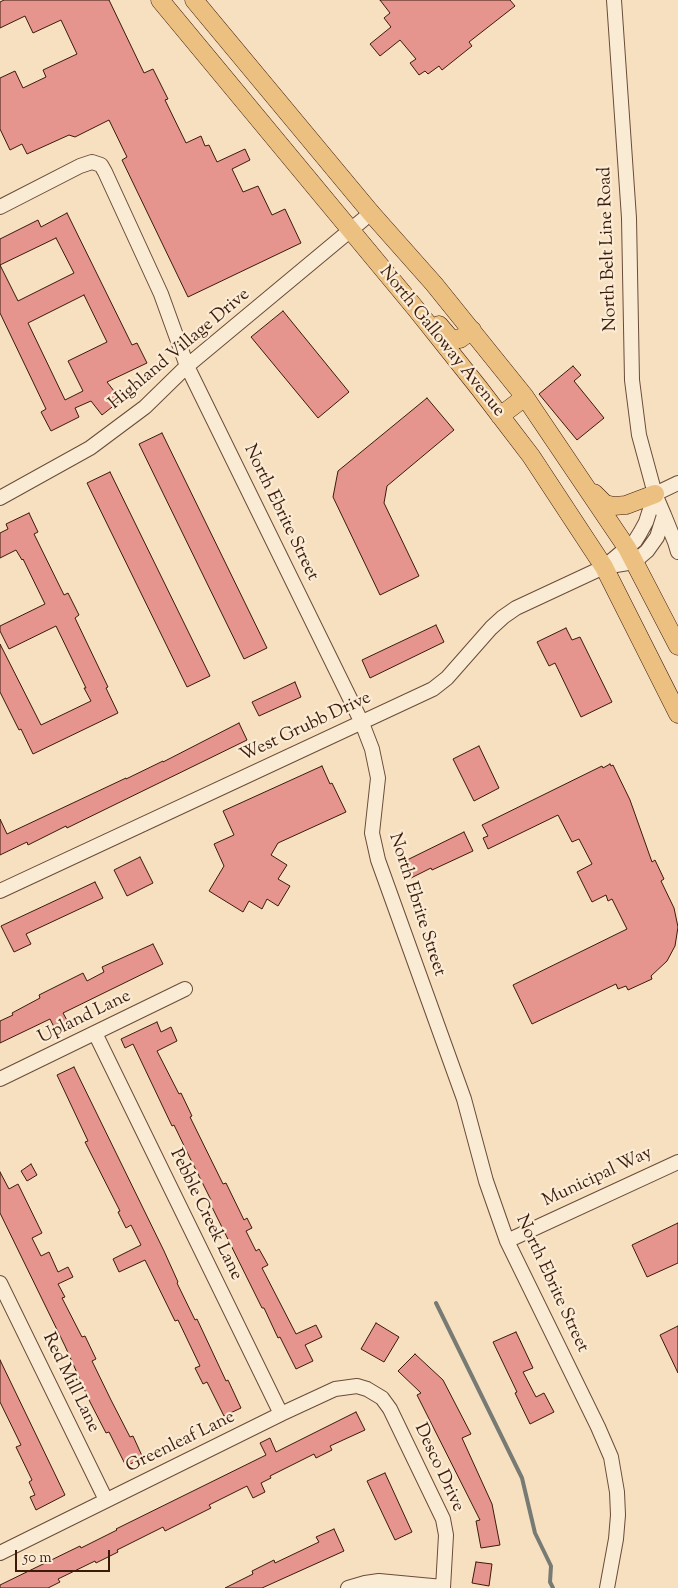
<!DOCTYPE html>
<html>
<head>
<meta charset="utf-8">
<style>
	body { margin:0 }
	#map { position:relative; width:678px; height:1588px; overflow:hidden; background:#f7e0bf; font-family:"Sorts Mill Goudy",serif }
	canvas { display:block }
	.scale { position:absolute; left:15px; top:1550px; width:95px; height:22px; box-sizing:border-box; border:2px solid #3b1a0c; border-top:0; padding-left:6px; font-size:15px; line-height:18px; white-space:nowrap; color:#3b1a0c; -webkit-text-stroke:4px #faebd5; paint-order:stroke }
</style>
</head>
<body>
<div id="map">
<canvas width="678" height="1588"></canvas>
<div class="scale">50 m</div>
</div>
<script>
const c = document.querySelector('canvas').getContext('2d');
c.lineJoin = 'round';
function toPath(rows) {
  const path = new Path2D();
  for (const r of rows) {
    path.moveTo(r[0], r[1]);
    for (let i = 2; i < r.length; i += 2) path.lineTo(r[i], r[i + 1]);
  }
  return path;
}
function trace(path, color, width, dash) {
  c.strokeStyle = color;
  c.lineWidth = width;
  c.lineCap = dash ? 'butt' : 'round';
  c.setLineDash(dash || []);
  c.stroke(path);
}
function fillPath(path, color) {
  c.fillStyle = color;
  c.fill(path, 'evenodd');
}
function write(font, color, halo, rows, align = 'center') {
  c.font = font + ' "Sorts Mill Goudy",serif';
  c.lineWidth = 4.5;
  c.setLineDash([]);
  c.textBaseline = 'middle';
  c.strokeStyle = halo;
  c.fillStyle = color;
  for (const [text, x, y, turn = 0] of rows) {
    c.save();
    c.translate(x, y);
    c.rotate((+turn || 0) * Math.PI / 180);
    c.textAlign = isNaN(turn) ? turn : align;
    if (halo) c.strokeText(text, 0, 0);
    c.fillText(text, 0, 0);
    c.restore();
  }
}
const stream = toPath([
	[436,1303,522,1478,535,1533,551,1566,550,1582,553,1588]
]);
const building = toPath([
	[4,0,109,0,144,73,153,69,168,99,165,100,186,143,201,136,205,146,209,145,217,162,245,149,250,160,232,169,243,192,258,186,272,215,285,209,301,243,188,297,122,160,127,157,109,120,75,137,69,135,27,154,22,144,10,150,0,129,0,78,15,71,23,88,46,77,43,70,77,54,61,20,33,33,25,16,0,28,0,2,4,0],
	[380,0,510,0,515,6,469,42,472,46,442,70,439,66,428,74,425,71,419,75,410,63,416,59,400,40,380,56,370,44,391,27,384,18,390,13,380,0],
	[67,213,132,345,137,343,147,363,107,382,121,400,102,415,91,401,75,408,79,417,51,431,41,412,46,409,0,313,0,239,38,220,41,227,67,213],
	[56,238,74,273,18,301,0,265,56,238],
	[84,295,107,342,68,361,83,391,65,400,28,323,84,295],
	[283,311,349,392,318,418,251,337,283,311],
	[573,366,581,375,574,381,604,418,577,440,539,394,573,366],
	[427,398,454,430,387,486,384,503,419,576,380,595,333,497,338,471,427,398],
	[162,433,267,648,244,659,139,444,162,433],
	[110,472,210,676,187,687,87,483,110,472],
	[29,513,38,532,34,534,64,595,68,593,79,615,75,618,108,687,106,688,118,713,33,754,21,729,19,730,0,692,0,644,41,725,91,701,84,688,86,688,56,626,9,649,0,631,0,626,45,604,23,559,22,560,16,550,0,558,0,533,8,529,6,524,29,513],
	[436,625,444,642,370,678,362,660,436,625],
	[566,628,572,640,580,637,612,702,581,717,555,663,549,666,537,642,566,628],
	[295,682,301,697,259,716,252,702,295,682],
	[239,723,247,740,67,828,66,826,28,845,27,842,0,855,0,819,7,834,126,778,126,779,163,761,163,762,239,723],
	[479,746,499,788,474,801,453,759,479,746],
	[610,764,611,766,613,765,630,800,652,862,655,860,664,879,661,881,674,908,678,927,675,946,667,961,651,976,652,979,628,990,626,986,618,989,616,984,532,1024,513,985,627,929,612,899,608,901,606,895,592,902,577,872,592,864,579,839,572,842,558,815,488,849,483,838,488,836,482,825,602,766,603,768,610,764],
	[322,766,330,784,332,783,346,812,278,843,271,855,287,865,278,879,290,886,278,906,267,899,262,909,249,901,243,912,209,891,224,866,214,844,234,835,223,811,322,766],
	[464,832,473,851,432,870,431,868,411,878,403,862,464,832],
	[140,857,153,883,127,896,114,870,140,857],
	[95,882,103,898,26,934,31,944,14,952,1,926,95,882],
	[153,944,163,964,63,1013,68,1022,55,1029,50,1019,0,1043,0,1021,13,1015,12,1013,40,998,39,995,83,973,87,981,104,972,102,967,153,944],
	[157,1022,161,1032,171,1027,177,1041,157,1051,179,1094,181,1093,192,1116,190,1117,223,1184,226,1183,244,1220,247,1218,252,1228,246,1231,256,1251,259,1249,268,1265,262,1268,296,1334,316,1325,322,1337,305,1345,313,1361,296,1369,280,1337,278,1338,264,1308,262,1308,209,1201,211,1200,190,1158,174,1125,172,1126,133,1044,125,1048,121,1039,157,1022],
	[74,1067,164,1251,178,1282,177,1283,195,1320,197,1319,226,1381,228,1380,241,1408,224,1416,207,1382,203,1384,195,1368,200,1366,178,1320,175,1321,145,1260,119,1272,113,1259,141,1245,131,1225,126,1228,118,1212,120,1211,85,1142,88,1141,57,1075,74,1067],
	[31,1164,37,1175,27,1181,21,1171,31,1164],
	[0,1172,9,1189,18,1184,42,1233,32,1238,41,1256,49,1252,58,1272,68,1267,73,1277,58,1284,65,1297,62,1298,82,1337,85,1336,96,1359,92,1361,111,1400,130,1437,133,1436,143,1458,126,1466,109,1432,106,1433,90,1402,65,1346,0,1213,0,1172],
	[678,1223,678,1263,647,1277,632,1245,678,1223],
	[376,1323,399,1337,384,1362,361,1349,376,1323],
	[678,1326,678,1373,660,1335,678,1326],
	[516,1332,533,1368,523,1372,536,1397,544,1393,554,1412,530,1424,515,1393,517,1392,493,1342,516,1332],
	[415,1354,443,1380,471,1434,462,1438,492,1504,500,1545,481,1548,476,1521,480,1520,417,1395,421,1393,398,1371,415,1354],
	[0,1360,65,1495,36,1510,30,1497,35,1495,29,1482,32,1480,16,1447,21,1445,0,1402,0,1360],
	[356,1412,365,1430,330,1446,332,1450,316,1458,314,1454,270,1476,271,1478,261,1483,265,1492,253,1498,247,1486,209,1505,211,1508,165,1531,163,1527,117,1550,118,1552,96,1563,95,1561,58,1579,60,1582,48,1588,0,1588,0,1585,80,1546,81,1548,117,1530,116,1529,266,1455,260,1443,270,1438,276,1452,356,1412],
	[385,1473,412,1532,395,1540,367,1481,385,1473],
	[334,1529,344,1551,262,1588,225,1588,253,1574,252,1571,274,1560,275,1563,319,1542,316,1537,334,1529],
	[476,1562,492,1564,489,1586,472,1583,476,1562]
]);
const minor = toPath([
	[0,207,80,166,92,162,101,165,105,172,161,294,187,366,362,723,372,749,378,778,372,833,378,860,464,1099,486,1181,507,1241,598,1427,611,1457,617,1492,618,1515,616,1539,607,1588],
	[655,494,678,483],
	[0,498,90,448,145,407,187,366,371,213],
	[664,515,675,542,678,552],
	[604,567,635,541,640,533,646,522,655,494],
	[0,891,433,689,447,678,491,628,503,617,516,608,604,567,634,562,647,551,657,537,664,515,655,494,639,435,632,380,629,218,614,0],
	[95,1033,281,1414],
	[0,1079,185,989],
	[507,1241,678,1162],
	[0,1283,106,1500],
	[0,1553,281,1414,335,1389,357,1386,367,1389,382,1398,390,1409,443,1519,446,1535,443,1588],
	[348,1588,365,1583,379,1581,443,1587]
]);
const major = toPath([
	[160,0,416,309,479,388,531,456,604,567,678,714],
	[194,0,371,213,434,284,525,397,627,548,678,646],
	[439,325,451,339,460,339,472,330],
	[500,416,525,397],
	[594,493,605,504,614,506,626,505,655,494]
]);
const streetNames = [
	["North Belt Line Road",609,249,-92],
	["North Galloway Avenue",441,342,51],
	["Highland Village Drive",180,350,-40],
	["North Ebrite Street",280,513,64],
	["West Grubb Drive",306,728,-25],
	["North Ebrite Street",416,905,72],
	["Upland Lane",85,1018,-26],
	["Municipal Way",598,1178,-25],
	["Pebble Creek Lane",205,1215,64],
	["North Ebrite Street",551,1284,65],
	["Red Mill Lane",70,1383,64],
	["Greenleaf Lane",181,1443,-26],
	["Desco Drive",438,1468,65]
];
trace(stream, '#777b74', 4);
fillPath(building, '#e6958e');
trace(building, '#3b1a0c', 1);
trace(minor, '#6a4c39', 16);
trace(major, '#3b1a0c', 19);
trace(minor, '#faebd5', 14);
trace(major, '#ecc080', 18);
write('18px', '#3b1a0c', '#faebd5', streetNames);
</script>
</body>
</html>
